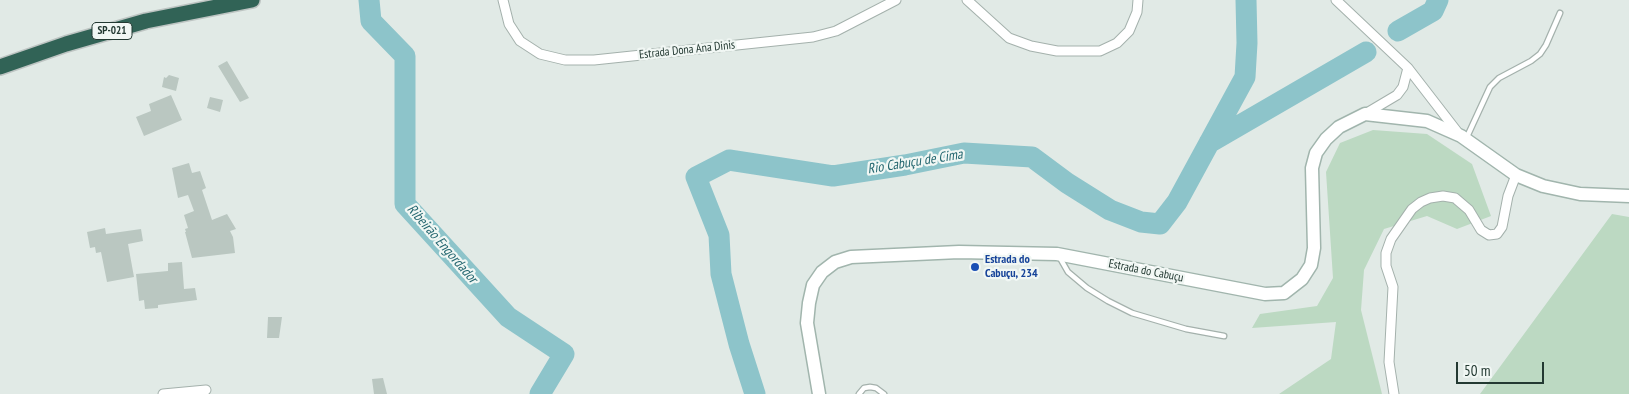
<!DOCTYPE html>
<html>
<head>
<meta charset="utf-8">
<style>
	body { margin:0 }
	#map { position:relative; width:1629px; height:394px; overflow:hidden; background:#e1eae6; font-family:"PT Sans Narrow",sans-serif }
	canvas { display:block }
	.scale { position:absolute; left:1456px; top:362px; width:88px; height:22px; box-sizing:border-box; border:2px solid #233932; border-top:0; padding-left:6px; font-size:15px; line-height:18px; white-space:nowrap; color:#233932; -webkit-text-stroke:4px #f1f7f4; paint-order:stroke }
</style>
</head>
<body>
<div id="map">
<canvas width="1629" height="394"></canvas>
<div class="scale">50 m</div>
</div>
<script>
const c = document.querySelector('canvas').getContext('2d');
c.lineJoin = 'round';
function fillPath(path, color) {
  c.fillStyle = color;
  c.fill(path, 'evenodd');
}
function toPath(rows) {
  const path = new Path2D();
  for (const r of rows) {
    path.moveTo(r[0], r[1]);
    for (let i = 2; i < r.length; i += 2) path.lineTo(r[i], r[i + 1]);
  }
  return path;
}
function trace(path, color, width, dash) {
  c.strokeStyle = color;
  c.lineWidth = width;
  c.lineCap = dash ? 'butt' : 'round';
  c.setLineDash(dash || []);
  c.stroke(path);
}
function write(font, color, halo, rows, align = 'center') {
  c.font = font + ' "PT Sans Narrow",sans-serif';
  c.lineWidth = 4.5;
  c.setLineDash([]);
  c.textBaseline = 'middle';
  c.strokeStyle = halo;
  c.fillStyle = color;
  for (const [text, x, y, turn = 0] of rows) {
    c.save();
    c.translate(x, y);
    c.rotate((+turn || 0) * Math.PI / 180);
    c.textAlign = isNaN(turn) ? turn : align;
    if (halo) c.strokeText(text, 0, 0);
    c.fillText(text, 0, 0);
    c.restore();
  }
}
const green = toPath([
	[1373,130,1427,134,1472,164,1491,216,1457,229,1427,216,1384,229,1364,270,1361,310,1382,394,1279,394,1331,359,1336,322,1252,328,1260,314,1317,306,1333,278,1326,172,1340,143],
	[1612,214,1629,217,1629,394,1480,394]
]);
const river = toPath([
	[369,0,371,21,405,56,405,204,508,317,564,354,540,394],
	[1398,31,1433,11,1438,0],
	[1209,143,1366,52],
	[755,394,739,344,721,274,719,235,696,177,729,160,833,176,905,165,964,153,1032,157,1067,183,1110,210,1141,222,1160,224,1177,202,1245,77,1247,43,1246,0]
]);
const building = toPath([
	[227,61,249,98,240,102,218,66],
	[169,75,179,78,176,91,162,87,164,77,166,78],
	[171,95,182,120,144,136,136,117,151,111,149,104],
	[210,97,223,100,220,112,207,108],
	[189,163,192,173,200,171,206,188,202,190,212,220,227,214,236,229,230,231,233,237,235,253,192,258,185,232,186,232,185,229,188,228,184,215,194,211,188,195,178,198,172,168],
	[105,228,106,234,141,229,143,241,128,244,134,277,107,282,101,252,96,253,95,247,90,248,87,232],
	[182,262,184,289,195,288,197,300,158,305,158,308,145,309,144,300,139,301,136,274,168,271,168,263],
	[268,317,282,317,279,338,267,338],
	[383,378,387,394,374,394,372,379]
]);
const service = toPath([
	[1466,139,1490,87,1499,78,1531,61,1540,54,1546,45,1560,13],
	[1060,258,1068,272,1087,288,1108,301,1132,313,1186,329,1224,336],
	[859,394,864,388,870,387,876,388,884,394]
]);
const minor = toPath([
	[503,0,509,24,520,41,540,54,565,60,594,60,813,37,836,31,896,0],
	[967,0,1009,38,1031,46,1057,51,1100,51,1117,43,1129,31,1137,12,1138,0],
	[1336,0,1408,68,1459,134],
	[1365,114,1397,95,1403,87,1408,68],
	[163,394,206,390],
	[1394,394,1389,362,1393,287,1386,266,1386,253,1391,239,1412,209,1421,202,1430,198,1443,196,1455,198,1469,210,1481,230,1489,235,1497,234,1502,227,1508,196,1516,175]
]);
const secondary = toPath([
	[819,394,807,323,809,303,813,285,822,272,835,262,851,257,959,252,1057,254,1265,294,1284,293,1302,279,1311,265,1314,248,1312,168,1316,153,1326,139,1339,127,1365,114,1427,121,1461,136,1516,175,1543,186,1580,194,1629,196]
]);
const motorway = toPath([
	[0,67,66,44,146,21,252,0]
]);
const markers = [
	[975,267,5,"#1a4fb4"]
];
const shields = [
	[112,31,40]
];
const shieldNames = [
	["SP-021",112,31]
];
const streetNames = [
	["Estrada Dona Ana Dinis",687,50,-6],
	["Estrada do Cabuçu",1146,271,11]
];
const transitNames = [
	["Estrada do",985,260],
	["Cabuçu, 234",985,274]
];
const waterNames = [
	["Rio Cabuçu de Cima",915,162,-9],
	["Ribeirão Engordador",442,244,49]
];
fillPath(green, '#bcd9c2');
trace(river, '#8dc4ca', 21);
fillPath(building, '#bac7c1');
trace(service, '#a4b1ac', 7);
trace(minor, '#a4b1ac', 11);
trace(secondary, '#a1b5ad', 15);
trace(motorway, '#bdc4c2', 18);
trace(service, '#fff', 4.5);
trace(minor, '#fff', 9);
trace(secondary, '#fff', 12);
trace(motorway, '#316356', 15);
for (const [x, y, r, color] of markers) {
  const dot = new Path2D();
  dot.arc(x, y, r, 0, 2 * Math.PI);
  c.fillStyle = color;
  c.fill(dot);
  trace(dot, '#f1f7f4', 2);
}
for (const [x, y, w] of shields) {
  const box = new Path2D();
  box.roundRect(x - w / 2, y - 8.5, w, 17, 4);
  c.fillStyle = '#f1f7f4';
  c.fill(box);
  trace(box, '#233932', 1);
}
write('bold 11px', '#233932', null, shieldNames);
write('12px', '#233932', '#f1f7f4', streetNames);
write('bold 12px', '#164399', '#f1f7f4', transitNames, 'left');
write('italic 14px', '#23666f', '#f1f7f4', waterNames);
</script>
</body>
</html>
